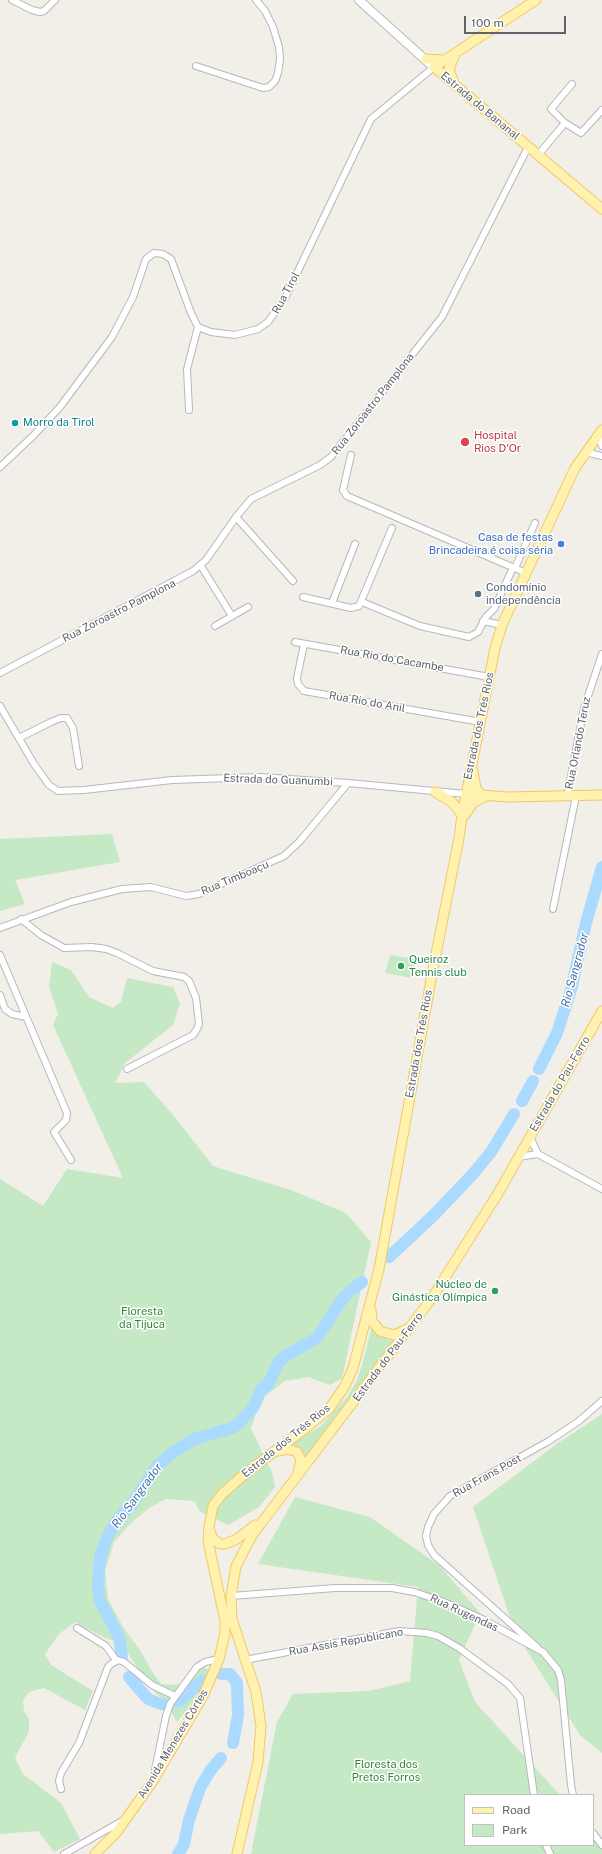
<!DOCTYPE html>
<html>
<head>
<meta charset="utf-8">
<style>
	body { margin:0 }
	#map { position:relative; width:602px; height:1854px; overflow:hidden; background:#f1efe8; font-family:"Public Sans",sans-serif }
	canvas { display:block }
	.legend { position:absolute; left:464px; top:1794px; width:130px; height:52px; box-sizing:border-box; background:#fff; border:1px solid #bfc1c3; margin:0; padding:5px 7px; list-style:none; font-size:12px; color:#5f6368 }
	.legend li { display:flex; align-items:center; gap:8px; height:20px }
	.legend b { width:20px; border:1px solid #bfc1c3 }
	.scale { position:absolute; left:464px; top:16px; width:102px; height:18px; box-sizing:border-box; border:2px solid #5f6368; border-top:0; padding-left:5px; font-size:12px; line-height:14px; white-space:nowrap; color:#5f6368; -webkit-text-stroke:3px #fff; paint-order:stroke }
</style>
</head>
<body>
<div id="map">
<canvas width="602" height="1854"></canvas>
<ul class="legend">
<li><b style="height:5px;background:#fff2af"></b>Road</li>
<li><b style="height:11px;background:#c5e8c5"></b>Park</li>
</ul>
<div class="scale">100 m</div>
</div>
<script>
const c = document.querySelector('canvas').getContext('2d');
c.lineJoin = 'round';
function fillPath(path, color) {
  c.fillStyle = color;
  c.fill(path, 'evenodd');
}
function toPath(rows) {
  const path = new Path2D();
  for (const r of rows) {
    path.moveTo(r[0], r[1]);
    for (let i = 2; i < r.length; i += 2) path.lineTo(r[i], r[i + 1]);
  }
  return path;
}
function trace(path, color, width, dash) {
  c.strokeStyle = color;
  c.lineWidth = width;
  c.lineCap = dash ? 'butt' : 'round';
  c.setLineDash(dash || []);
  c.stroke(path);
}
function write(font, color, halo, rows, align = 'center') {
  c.font = font + ' "Public Sans",sans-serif';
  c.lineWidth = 3;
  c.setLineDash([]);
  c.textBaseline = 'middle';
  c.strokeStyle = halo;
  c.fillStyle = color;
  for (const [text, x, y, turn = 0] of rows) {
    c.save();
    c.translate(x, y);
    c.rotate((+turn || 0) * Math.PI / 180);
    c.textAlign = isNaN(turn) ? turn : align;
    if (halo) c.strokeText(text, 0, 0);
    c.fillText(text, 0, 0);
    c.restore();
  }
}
const green = toPath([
	[112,834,120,862,15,880,25,904,0,911,0,839],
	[390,955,416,959,412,978,385,973],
	[52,962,71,970,89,997,113,1008,121,1002,127,978,173,987,180,1004,173,1025,125,1063,115,1083,144,1082,174,1116,213,1166,291,1190,346,1213,371,1242,342,1378,330,1385,308,1377,285,1381,260,1400,251,1429,272,1472,275,1487,259,1507,228,1525,199,1511,195,1501,166,1499,149,1508,131,1523,114,1542,105,1571,108,1599,123,1627,140,1650,153,1673,161,1684,175,1685,184,1683,193,1668,199,1664,209,1670,192,1703,177,1722,165,1701,150,1688,123,1645,99,1635,75,1622,59,1634,45,1654,51,1665,93,1691,85,1710,44,1688,29,1692,23,1700,24,1711,29,1719,29,1731,15,1758,23,1774,61,1803,80,1839,54,1852,38,1831,0,1834,0,1179,43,1206,67,1169,123,1178,53,1025,58,1014,49,987],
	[372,1325,383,1337,389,1340,398,1339,305,1461,305,1455,301,1449,292,1444,321,1426,347,1397,356,1382,362,1366],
	[602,1414,602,1753,580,1735,515,1632,473,1507,558,1443],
	[295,1497,370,1517,440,1566,480,1613,459,1660,475,1702,560,1795,465,1795,465,1845,593,1845,593,1831,602,1841,602,1854,251,1854,277,1722,293,1694,369,1691,410,1681,418,1587,258,1564]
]);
const river = toPath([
	[539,1069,557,1033,571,990,586,923,602,867],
	[522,1101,533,1081],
	[389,1257,434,1215,472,1175,491,1152,514,1114],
	[122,1657,119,1637,100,1601,98,1586,100,1558,106,1540,116,1522,132,1504,157,1466,172,1453,194,1439,232,1428,239,1423,253,1408,261,1390,269,1383,278,1363,284,1357,317,1338,341,1301,349,1292,362,1282],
	[221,1674,230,1674,237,1683,238,1715,233,1743],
	[129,1677,148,1699,161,1704,169,1705],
	[178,1702,202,1681],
	[178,1854,184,1844,189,1820,200,1788,210,1771,221,1758]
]);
const street = toPath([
	[12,0,32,10,40,12,44,11,55,0],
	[196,66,263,88,269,87,275,81,278,73,280,59,279,47,273,27,265,11,256,0],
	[572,84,551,109,565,123,581,133,602,110],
	[538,155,565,123],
	[189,410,187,369,198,327],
	[598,435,602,446],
	[585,452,602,456],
	[351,455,343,490,347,496,526,573],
	[0,467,33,436,60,407,112,337,133,297,146,259,154,253,163,254,171,259,191,313,198,327,211,332,235,335,258,329,268,322,286,296,371,119,434,67],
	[236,517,293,581],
	[201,566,232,616],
	[515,568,535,523],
	[303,597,351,608,359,606,392,528],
	[362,602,420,626,469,637,478,632,486,617,494,609,511,572],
	[332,603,355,544],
	[483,621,502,625],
	[215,626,248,607],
	[295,642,489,677],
	[304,644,297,678,298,684,304,691,481,722],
	[0,673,193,571,206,560,236,517,251,499,320,465,331,457,442,317,528,147],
	[0,706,34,764,49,785,58,791,84,790,172,780,260,777,348,783,466,794],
	[19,738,51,722,61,718,67,718,73,728,79,766],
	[567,797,584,708,602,654],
	[553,909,576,796],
	[21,919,41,935,64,948,92,947,106,949,117,953,153,971,184,977,189,981,196,998,199,1024,197,1029,193,1035,127,1069],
	[0,928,71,902,122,889,151,887,186,896,199,894,284,856,300,841,348,783],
	[0,955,67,1113,66,1120,54,1132,71,1160],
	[0,995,5,1009,12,1014,26,1017],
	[530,1137,538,1154,602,1189],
	[518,1157,538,1154],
	[231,1596,335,1588,392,1588,414,1592,444,1602,482,1619,543,1652,558,1670,561,1680,571,1785,573,1795],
	[77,1628,106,1646,116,1660],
	[537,1647,434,1555,428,1545,426,1536,428,1527,434,1514,450,1496,549,1441,579,1421,602,1401],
	[245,1660,399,1631,427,1633,438,1636,459,1648,508,1684,520,1698,534,1795],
	[154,1775,166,1716,170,1704,197,1667,205,1662,219,1659],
	[61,1789,59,1781,61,1773,79,1743,108,1667,111,1664,118,1660,124,1662,152,1685,175,1696],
	[593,1833,602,1845],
	[546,1845,550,1854],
	[64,1854,122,1821]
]);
const secondary = toPath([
	[359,0,430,64]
]);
const primary = toPath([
	[536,0,434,67,602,209],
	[426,59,443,60],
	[454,83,449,69,455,54],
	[473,771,476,789,484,797],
	[435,792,452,802,462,815],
	[466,794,508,797,602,795],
	[464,816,473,803,484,797],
	[371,1310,372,1321,380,1331,394,1335,409,1328],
	[278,1451,288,1449,297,1452,301,1460,298,1472],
	[209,1529,213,1539,220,1544,225,1544,237,1539,255,1525],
	[95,1854,116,1833,153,1781,203,1696,219,1659,225,1633,225,1621,208,1541,209,1527,213,1506,222,1494,247,1472,305,1429,329,1409,345,1386,353,1368,379,1269,433,969,459,838,462,815,495,648,502,625,575,468,602,430],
	[237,1854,258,1762,261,1726,256,1692,232,1619,231,1596,236,1566,253,1534,432,1298,497,1195,602,1011]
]);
const markers = [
	[15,423,4,"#0f9aa8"],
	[465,442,5,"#e0444e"],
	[561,544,4,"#3f7fe0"],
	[478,594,4,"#5c6f8a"],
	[401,966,4,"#2e9e5b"],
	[495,1291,4,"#2e9e5b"]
];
const streetNames = [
	["Estrada do Bananal",480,106,40],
	["Rua Tirol",286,293,-62],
	["Rua Zoroastro Pamplona",373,404,-52],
	["Rua Zoroastro Pamplona",119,611,-27],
	["Rua Rio do Cacambe",392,659,10],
	["Rua Rio do Anil",367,702,10],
	["Estrada dos Três Rios",479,726,-78],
	["Rua Orlando Teruz",578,743,-79],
	["Estrada do Guanumbi",278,780,2],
	["Rua Timboaçu",235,878,-23],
	["Estrada dos Três Rios",419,1044,-80],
	["Estrada do Pau-Ferro",560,1084,-60],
	["Estrada do Pau-Ferro",388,1357,-53],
	["Estrada dos Três Rios",286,1441,-39],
	["Rua Frans Post",487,1476,-29],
	["Rua Rugendas",464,1613,25],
	["Rua Assis Republicano",346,1642,-10],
	["Avenida Menezes Côrtes",173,1744,-59]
];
const cultureNames = [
	["Morro da Tirol",23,423]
];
const healthNames = [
	["Hospital",474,436],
	["Rios D'Or",474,449]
];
const shopNames = [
	["Casa de festas",553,538],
	["Brincadeira é coisa séria",553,551]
];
const serviceNames = [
	["Condomínio",486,588],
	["independência",486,601]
];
const leisureNames = [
	["Queiroz",409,960],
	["Tennis club",409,973],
	["Núcleo de",487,1285,"right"],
	["Ginástica Olímpica",487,1298,"right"]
];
const parkNames = [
	["Floresta",142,1312],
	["da Tijuca",142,1325],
	["Floresta dos",386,1765],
	["Pretos Forros",386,1778]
];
const waterNames = [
	["Rio Sangrador",575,970,-75],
	["Rio Sangrador",137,1496,-54]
];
fillPath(green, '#c5e8c5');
trace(river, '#aadaff', 12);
trace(street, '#b5b8bc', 8);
trace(secondary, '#b6babf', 10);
trace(primary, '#f2c960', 11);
trace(street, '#fff', 6);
trace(secondary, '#fff', 8);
trace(primary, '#fff2af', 9);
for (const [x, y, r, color] of markers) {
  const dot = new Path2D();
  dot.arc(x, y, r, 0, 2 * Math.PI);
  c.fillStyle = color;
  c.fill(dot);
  trace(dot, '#fff', 1.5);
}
write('11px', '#5f6368', '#fff', streetNames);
write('11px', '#0d838f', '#fff', cultureNames, 'left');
write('11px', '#be3a42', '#fff', healthNames, 'left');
write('11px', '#366cbe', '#fff', shopNames, 'right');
write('11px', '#4e5e75', '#fff', serviceNames, 'left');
write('11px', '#27864d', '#fff', leisureNames, 'left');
write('11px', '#348238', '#fff', parkNames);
write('italic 12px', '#4174aa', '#fff', waterNames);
</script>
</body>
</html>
